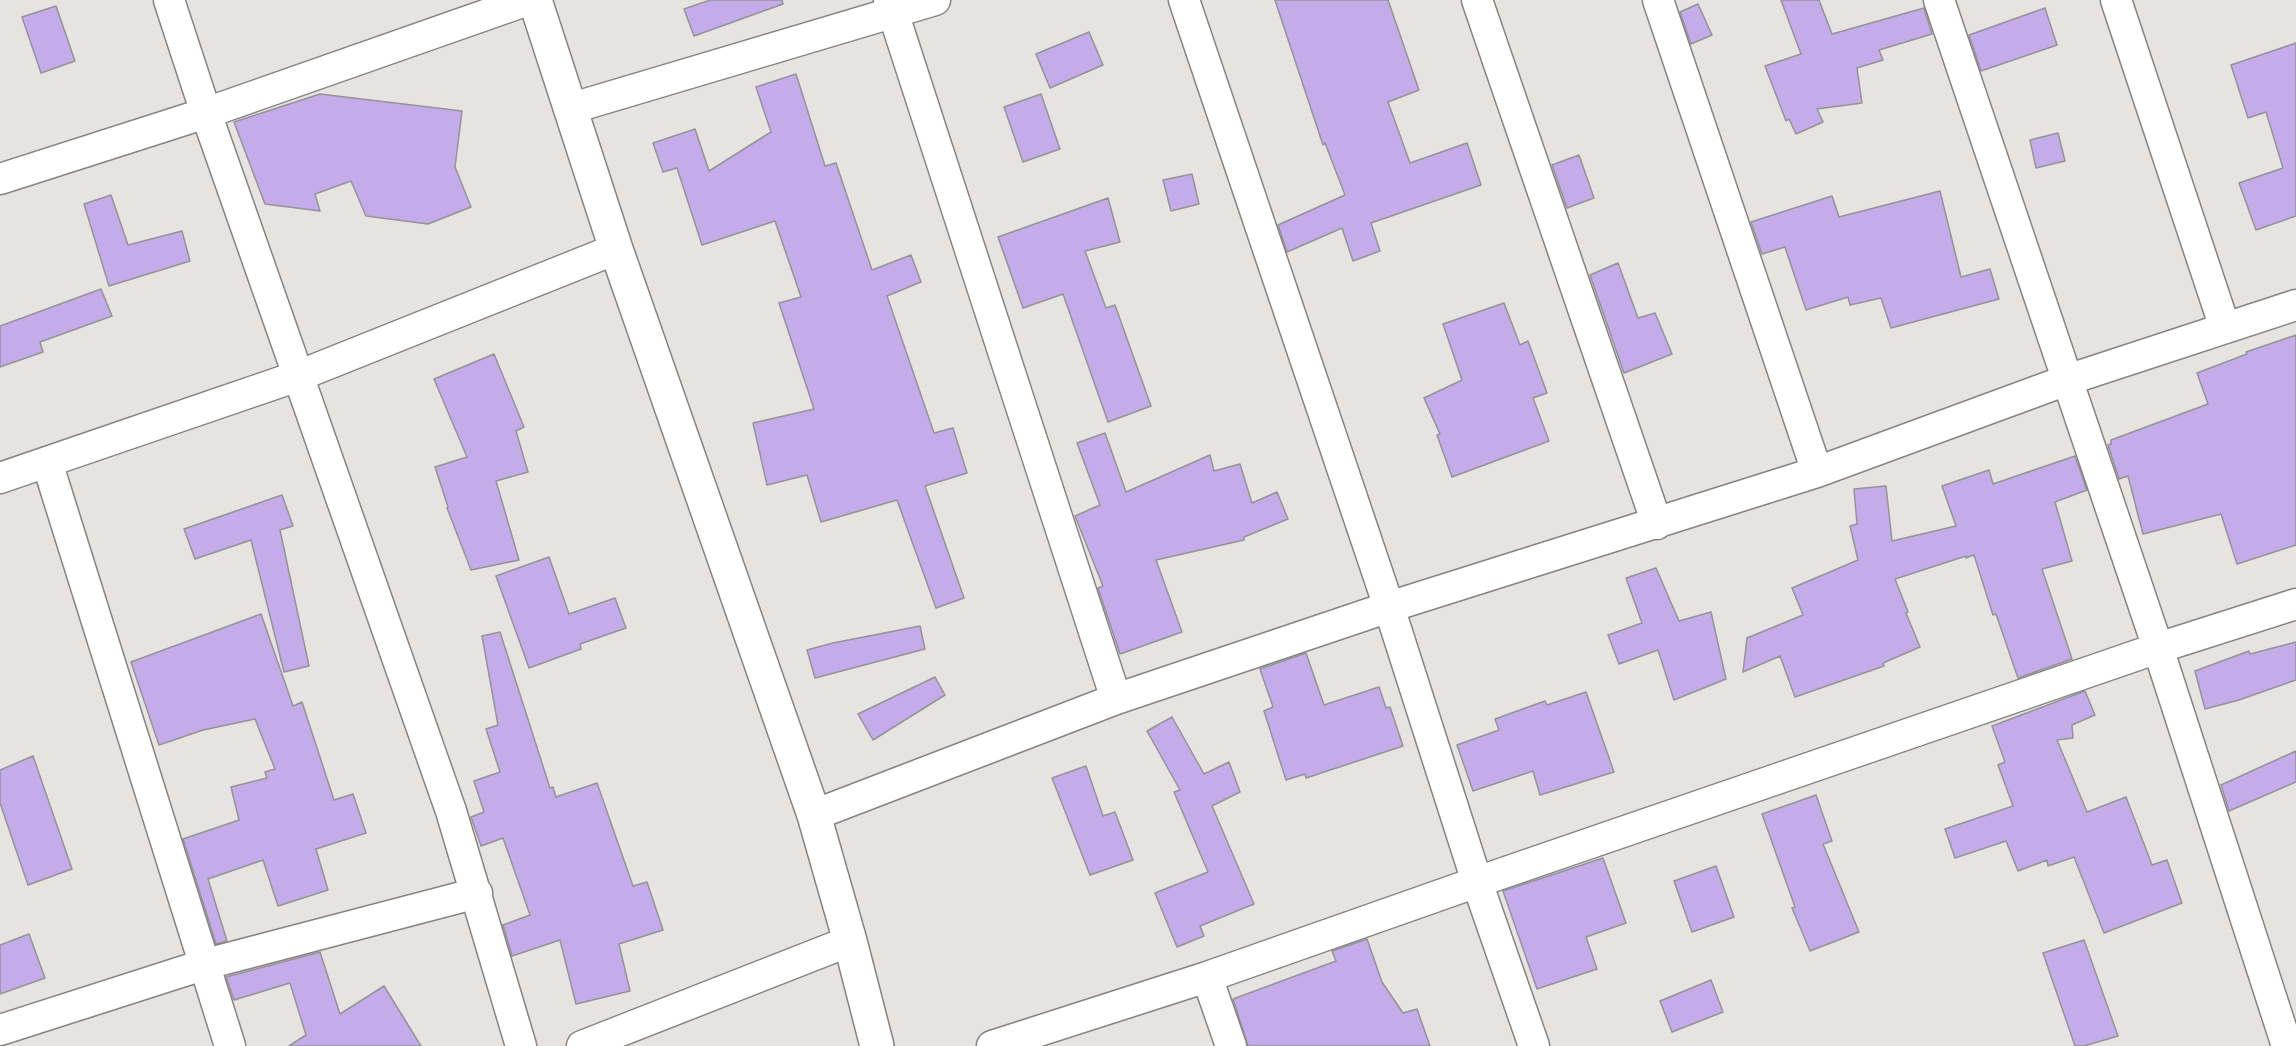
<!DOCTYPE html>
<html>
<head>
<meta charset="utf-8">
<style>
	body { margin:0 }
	canvas { display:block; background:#e7e3e1 }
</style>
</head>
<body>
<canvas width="2296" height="1046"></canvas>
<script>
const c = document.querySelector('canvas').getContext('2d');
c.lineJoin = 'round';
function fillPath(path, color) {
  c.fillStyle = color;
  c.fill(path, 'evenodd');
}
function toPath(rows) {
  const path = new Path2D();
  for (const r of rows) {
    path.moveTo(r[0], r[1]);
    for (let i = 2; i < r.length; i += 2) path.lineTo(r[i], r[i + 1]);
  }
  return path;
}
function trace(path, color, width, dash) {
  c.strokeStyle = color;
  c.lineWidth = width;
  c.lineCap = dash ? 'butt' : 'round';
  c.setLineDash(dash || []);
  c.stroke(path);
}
const building = toPath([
	[710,0,782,0,783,4,694,36,684,9,710,0],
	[1275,0,1388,0,1419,90,1388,102,1410,163,1467,143,1481,185,1371,223,1380,251,1353,261,1342,228,1287,252,1278,225,1345,195,1325,143,1323,145,1275,0],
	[1781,0,1819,0,1832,34,1924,8,1932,34,1879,50,1883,60,1857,68,1862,103,1817,109,1823,122,1796,134,1789,119,1786,121,1765,66,1801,54,1781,0],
	[1698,4,1712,35,1691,44,1680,12,1698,4],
	[56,6,75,61,41,73,22,17,56,6],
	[2045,8,2057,45,1981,71,1969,35,2045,8],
	[1089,32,1103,65,1050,88,1036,54,1089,32],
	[2296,43,2296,216,2256,230,2239,183,2283,168,2266,112,2248,118,2231,65,2296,43],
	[796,74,825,166,836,163,872,270,911,255,921,282,887,296,934,433,953,428,967,473,925,486,964,598,936,608,897,500,821,522,807,475,767,485,753,423,814,409,779,303,801,297,775,221,702,245,677,168,663,172,653,143,695,129,709,171,771,132,756,87,796,74],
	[320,94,462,111,455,167,471,207,428,224,366,216,351,181,315,194,320,211,265,204,234,122,320,94],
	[1041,94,1060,149,1023,162,1004,107,1041,94],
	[2058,133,2065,161,2036,168,2030,140,2058,133],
	[1579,155,1594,198,1567,208,1552,165,1579,155],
	[1192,174,1199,204,1171,211,1163,180,1192,174],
	[1940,191,1961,277,1990,269,1999,299,1891,328,1881,298,1850,305,1848,297,1806,310,1785,247,1762,254,1751,222,1832,196,1839,217,1940,191],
	[111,195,128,245,182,231,190,261,109,286,84,204,111,195],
	[1108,198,1120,242,1085,251,1106,308,1115,305,1151,406,1108,422,1063,294,1023,308,998,237,1108,198],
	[1618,263,1638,318,1655,313,1672,354,1624,373,1590,275,1618,263],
	[101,289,112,316,40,342,43,352,0,367,0,326,101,289],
	[1504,303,1520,345,1528,341,1547,393,1533,398,1549,441,1452,477,1437,435,1440,434,1424,398,1462,380,1443,324,1504,303],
	[2296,335,2296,545,2237,564,2221,514,2143,534,2128,476,2119,479,2108,445,2111,444,2111,440,2208,404,2197,373,2247,354,2246,352,2296,335],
	[494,354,524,427,516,431,528,472,496,481,519,560,471,570,447,508,448,507,435,467,467,457,434,379,494,354],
	[1105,433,1126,492,1210,455,1214,471,1240,464,1252,503,1277,492,1288,519,1244,537,1244,540,1156,560,1182,632,1120,654,1098,588,1103,586,1075,516,1100,505,1077,443,1105,433],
	[2075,456,2087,490,2055,502,2072,561,2042,569,2072,659,2018,678,1996,614,1993,615,1974,555,1966,558,1966,556,1895,579,1908,612,1906,613,1920,647,1883,663,1884,666,1795,697,1780,656,1743,672,1747,638,1803,615,1792,588,1858,560,1850,526,1857,524,1854,489,1886,486,1892,541,1956,526,1942,486,1989,470,1993,484,2075,456],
	[282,495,293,526,280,530,309,666,284,672,251,540,195,559,184,529,282,495],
	[549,557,569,614,615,598,626,628,580,644,581,649,529,668,496,576,549,557],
	[1656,568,1679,621,1711,612,1726,679,1674,700,1658,650,1619,664,1608,635,1642,623,1626,578,1656,568],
	[261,614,293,706,302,702,334,800,353,794,366,833,316,849,328,890,278,906,263,860,208,879,227,941,216,944,183,839,239,820,231,787,267,778,265,772,275,769,255,719,203,730,159,745,131,662,261,614],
	[920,626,925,649,815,678,807,650,833,643,920,626],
	[500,632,550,788,553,787,556,797,597,783,633,886,647,882,663,930,619,944,630,991,576,1004,560,940,512,956,503,925,530,915,503,838,481,846,471,817,484,812,474,781,500,772,486,729,498,725,482,636,500,632],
	[2296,642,2296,680,2239,700,2205,709,2195,671,2249,651,2250,654,2296,642],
	[1306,653,1324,705,1379,687,1386,708,1390,707,1403,746,1306,778,1305,774,1286,780,1264,711,1273,707,1260,669,1306,653],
	[935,677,945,695,873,740,858,714,935,677],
	[2085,691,2095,715,2072,725,2073,738,2057,740,2087,812,2126,797,2152,865,2167,860,2182,903,2104,933,2074,857,2048,866,2047,860,2018,871,2006,841,1955,858,1945,829,2013,806,1998,765,2005,762,1992,726,2085,691],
	[1586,692,1614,772,1540,795,1533,771,1473,791,1457,745,1499,730,1495,719,1545,701,1547,705,1586,692],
	[1172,717,1204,774,1229,762,1240,792,1212,806,1254,904,1200,926,1204,936,1177,947,1155,893,1208,872,1174,792,1180,790,1147,731,1172,717],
	[2296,751,2296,782,2229,811,2221,785,2296,751],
	[33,756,72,869,28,885,0,803,0,770,33,756],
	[1086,766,1103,816,1115,812,1133,860,1090,875,1052,778,1086,766],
	[1816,795,1832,841,1823,844,1859,932,1810,951,1792,908,1795,907,1762,814,1816,795],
	[1603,858,1626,923,1586,937,1597,969,1537,989,1503,891,1603,858],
	[1716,866,1734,917,1692,932,1674,881,1716,866],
	[29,934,45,978,0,994,0,945,29,934],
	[1367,939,1382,982,1403,1013,1417,1009,1430,1046,1248,1046,1233,999,1336,961,1332,951,1367,939],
	[2084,940,2118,1036,2084,1046,2075,1046,2043,953,2084,940],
	[320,952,340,1014,384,986,421,1046,289,1046,306,1035,290,983,234,1000,226,977,320,952],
	[1711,980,1723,1012,1672,1032,1660,1001,1711,980]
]);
const street = toPath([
	[169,0,206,113,451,811,521,1046],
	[889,0,1116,699],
	[1184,0,1389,607,1477,882,1534,1046],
	[1477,0,1657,524],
	[1658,0,1817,472],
	[1939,0,2158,648,2287,1046],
	[2116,0,2225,328],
	[569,109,935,0],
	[0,179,206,113,528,0],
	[47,462,230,1046],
	[0,478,298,376,616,249],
	[814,815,1116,699,1389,607,1817,472,2067,380,2296,305],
	[1207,977,1231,1046],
	[0,1030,206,964,477,893],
	[582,1046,850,941],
	[992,1046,1207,977,1477,882,2158,648,2296,604]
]);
const secondary = toPath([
	[535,0,616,249,814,815,850,941,877,1046]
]);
fillPath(building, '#c4aceb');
trace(building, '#949396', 1.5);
trace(street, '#878381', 33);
trace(secondary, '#878381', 36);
trace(street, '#fff', 30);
trace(secondary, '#fff', 33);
</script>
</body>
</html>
